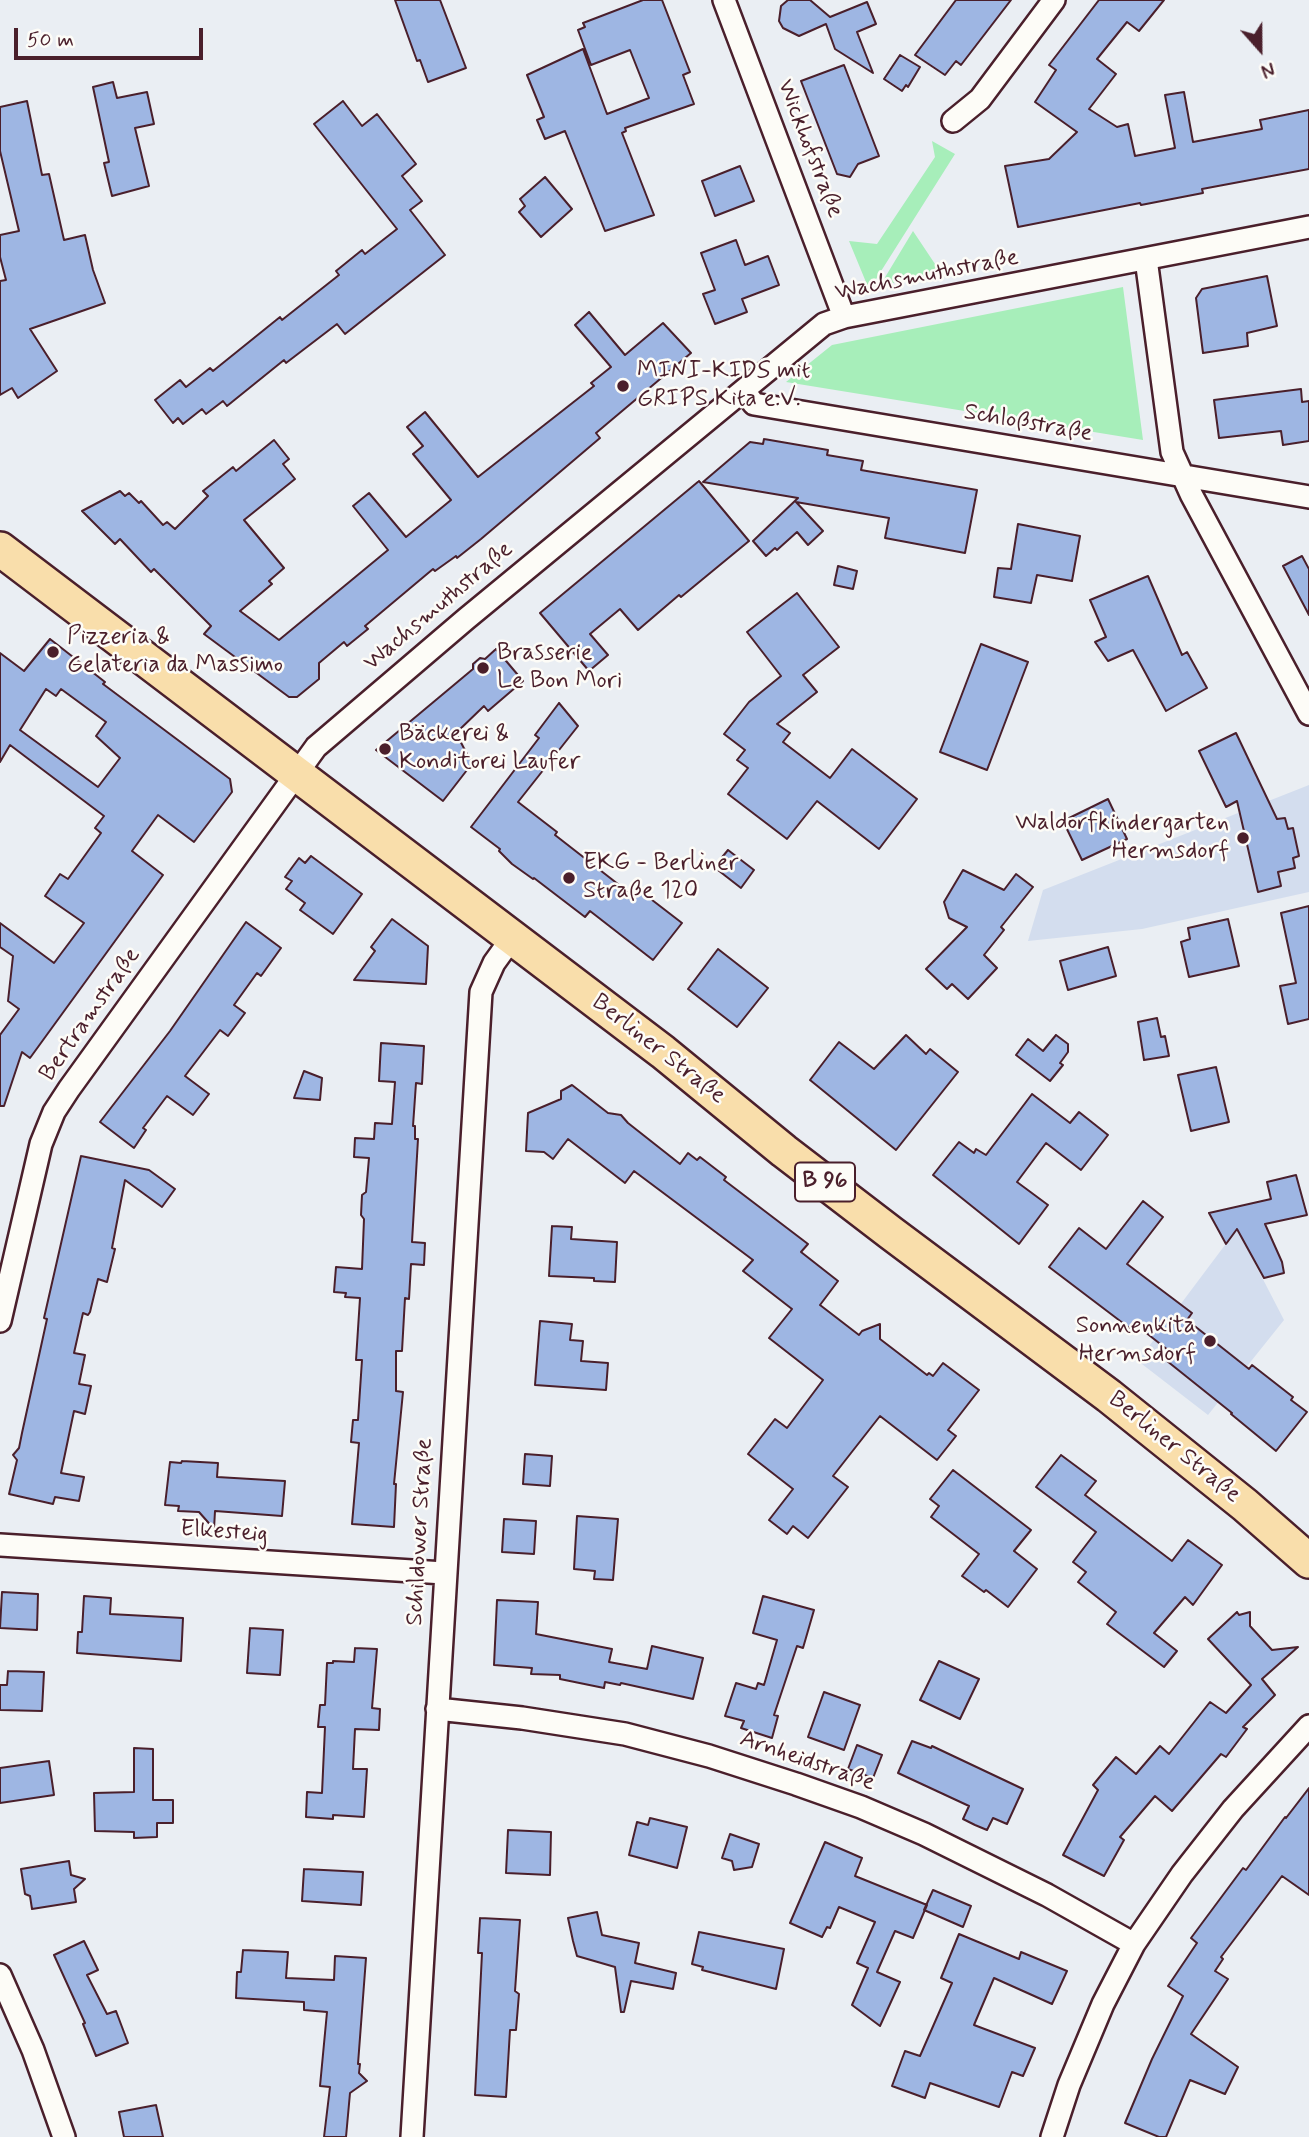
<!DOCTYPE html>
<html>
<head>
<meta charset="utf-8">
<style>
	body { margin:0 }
	#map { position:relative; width:1309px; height:2137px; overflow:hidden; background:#eaeef3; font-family:Mynerve,sans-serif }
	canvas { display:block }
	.north { position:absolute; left:1225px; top:14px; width:70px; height:70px; -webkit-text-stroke:5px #fdfcf7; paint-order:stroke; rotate:159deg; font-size:19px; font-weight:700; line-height:28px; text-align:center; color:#4a1f2b }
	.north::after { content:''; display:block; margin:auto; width:24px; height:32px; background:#4a1f2b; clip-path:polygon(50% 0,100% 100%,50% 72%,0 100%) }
	.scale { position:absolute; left:14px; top:28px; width:189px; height:32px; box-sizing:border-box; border:4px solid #4a1f2b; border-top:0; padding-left:9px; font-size:21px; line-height:24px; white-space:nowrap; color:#4a1f2b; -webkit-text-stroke:5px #fdfcf7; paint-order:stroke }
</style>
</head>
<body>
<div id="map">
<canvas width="1309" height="2137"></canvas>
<div class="north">N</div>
<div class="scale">50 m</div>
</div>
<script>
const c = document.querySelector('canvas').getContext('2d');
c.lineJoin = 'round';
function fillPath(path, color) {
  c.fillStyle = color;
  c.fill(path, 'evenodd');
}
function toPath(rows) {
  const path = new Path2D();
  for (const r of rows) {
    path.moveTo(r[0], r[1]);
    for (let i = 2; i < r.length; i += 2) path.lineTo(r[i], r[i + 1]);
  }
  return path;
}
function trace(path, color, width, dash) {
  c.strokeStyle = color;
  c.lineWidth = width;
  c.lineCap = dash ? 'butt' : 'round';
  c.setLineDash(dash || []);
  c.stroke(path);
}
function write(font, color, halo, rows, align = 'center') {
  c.font = font + ' Mynerve,sans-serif';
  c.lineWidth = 5;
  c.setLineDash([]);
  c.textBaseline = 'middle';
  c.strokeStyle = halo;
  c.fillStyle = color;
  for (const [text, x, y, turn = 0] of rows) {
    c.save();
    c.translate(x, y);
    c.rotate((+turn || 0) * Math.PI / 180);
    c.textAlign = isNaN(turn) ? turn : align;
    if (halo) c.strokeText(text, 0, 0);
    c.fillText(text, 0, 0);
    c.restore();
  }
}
const built = toPath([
	[1309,785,1309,892,1142,929,1028,941,1043,890],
	[1237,1229,1284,1320,1208,1415,1138,1361]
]);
const green = toPath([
	[932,141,955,154,871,287,868,287,849,241,877,244,935,157],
	[913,231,941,273,883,285,881,284],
	[1123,287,1143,440,786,382,832,345]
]);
const building = toPath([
	[395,0,440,0,466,68,428,82,420,60,417,61,395,0],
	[643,0,662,0,690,72,683,75,694,104,625,128,626,131,622,133,654,215,605,231,565,131,545,139,537,120,544,117,527,75,583,49,607,114,649,98,630,50,591,65,578,30,585,27,583,23,643,0],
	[788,0,810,0,830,17,867,2,876,24,857,32,873,73,835,49,826,24,799,36,783,28,779,21,781,6,788,0],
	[956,0,1011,0,961,65,956,61,945,75,915,55,956,0],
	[1099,0,1164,0,1139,31,1127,22,1097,59,1116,74,1089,109,1117,127,1128,124,1135,156,1175,148,1165,95,1184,92,1193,142,1262,129,1260,120,1309,110,1309,169,1202,189,1203,193,1141,205,1140,203,1018,227,1005,166,1049,159,1077,132,1035,102,1056,70,1049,65,1099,0],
	[900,55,920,67,908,87,906,85,902,91,884,79,900,55],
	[844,65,879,156,858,164,850,177,837,174,801,81,844,65],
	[113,82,117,98,147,92,154,124,135,128,149,186,112,196,104,163,109,162,93,87,113,82],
	[27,101,42,175,49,174,64,240,85,235,93,270,105,303,30,329,57,371,18,398,12,388,0,395,0,281,6,280,0,257,0,235,19,231,0,151,0,107,27,101],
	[343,101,362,126,377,114,416,164,402,176,422,201,410,210,445,255,345,334,337,324,286,363,284,360,227,406,223,401,206,414,202,409,183,424,178,418,173,423,155,400,180,380,186,387,210,368,213,371,280,317,282,320,339,275,336,271,362,250,365,254,397,229,314,124,343,101],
	[740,166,754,201,715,216,702,181,740,166],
	[545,177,572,209,541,237,519,212,525,206,520,199,545,177],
	[736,240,745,265,768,256,779,285,742,299,747,312,715,324,703,294,715,290,701,253,736,240],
	[1267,276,1277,326,1247,333,1248,346,1203,353,1196,298,1202,289,1267,276],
	[589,312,625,355,663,323,691,353,596,433,600,438,481,539,457,558,456,556,435,571,433,569,365,626,368,629,347,646,344,642,319,663,319,679,297,697,289,697,204,634,211,626,154,569,151,572,120,539,115,544,82,511,120,491,125,496,129,493,139,503,141,501,163,525,167,522,175,529,208,496,203,491,233,467,236,471,274,440,289,459,283,464,295,479,244,520,284,568,269,581,272,584,240,611,279,640,388,550,353,506,369,493,406,537,451,500,413,454,423,446,407,427,425,412,478,477,594,386,591,383,611,367,575,325,589,312],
	[1301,389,1302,402,1309,401,1309,441,1283,445,1281,431,1219,438,1214,400,1301,389],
	[764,439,828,450,827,455,863,461,861,470,977,490,965,553,885,538,889,518,796,502,823,531,808,545,797,532,777,550,775,548,766,556,753,541,798,498,703,482,750,442,763,444,764,439],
	[699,481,749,541,681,597,679,595,638,630,620,609,590,634,608,655,589,671,540,613,699,481],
	[1018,524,1080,536,1072,581,1037,575,1031,603,994,597,998,568,1011,569,1018,524],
	[1302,556,1309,569,1309,615,1283,566,1302,556],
	[838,566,857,571,853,589,834,585,838,566],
	[1148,576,1182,655,1187,652,1207,688,1166,711,1133,650,1108,661,1095,642,1106,637,1090,600,1148,576],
	[797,593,839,647,803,675,817,692,777,724,790,733,783,742,830,778,852,749,917,799,879,849,817,801,787,839,728,794,748,768,737,760,745,750,724,734,749,702,781,676,747,632,797,593],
	[50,639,105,682,103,684,230,779,232,792,194,842,158,815,132,851,163,875,30,1058,22,1052,4,1106,0,1106,0,1035,19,1009,8,1001,13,956,0,947,0,923,54,963,84,923,45,896,60,874,68,879,101,833,95,828,104,816,10,745,0,762,0,653,24,671,50,639],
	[46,689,56,696,61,689,106,722,96,736,120,758,98,787,20,730,46,689],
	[981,644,1028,662,987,770,940,752,981,644],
	[496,649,523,681,488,711,484,706,456,733,468,756,474,761,443,801,376,750,473,669,473,664,480,658,485,659,496,649],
	[559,703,578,726,518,802,557,832,555,835,632,895,636,889,643,893,682,923,653,960,590,911,585,917,534,878,533,879,512,864,499,851,500,849,471,827,539,738,535,735,559,703],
	[1236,733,1277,819,1285,818,1288,829,1293,828,1299,856,1293,858,1295,868,1278,872,1281,886,1258,892,1237,801,1226,807,1199,751,1236,733],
	[1108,799,1127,839,1082,860,1063,821,1108,799],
	[728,850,754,870,741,888,714,867,728,850],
	[311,856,362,894,333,934,300,910,305,903,286,889,292,881,285,877,299,858,305,863,311,856],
	[963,870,1004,890,1016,874,1033,887,1001,927,1004,930,984,955,997,968,968,999,952,984,947,989,926,969,967,927,949,918,944,902,963,870],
	[1309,906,1309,1019,1288,1024,1280,986,1296,983,1281,913,1309,906],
	[392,919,428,946,426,984,354,980,375,951,371,947,392,919],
	[1228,919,1239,966,1189,977,1181,942,1190,939,1188,928,1228,919],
	[246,922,281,948,261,976,257,973,234,1005,245,1013,228,1036,220,1030,185,1076,209,1094,193,1115,167,1096,143,1128,146,1130,134,1148,100,1122,170,1031,246,922],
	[1108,947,1116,976,1068,990,1060,961,1108,947],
	[718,949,768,988,737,1027,688,989,718,949],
	[1157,1018,1161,1037,1165,1036,1169,1056,1144,1060,1138,1022,1157,1018],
	[906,1035,926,1054,930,1049,958,1072,896,1150,810,1080,839,1042,874,1069,906,1035],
	[1056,1035,1068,1044,1068,1052,1060,1063,1063,1065,1050,1081,1016,1055,1028,1039,1043,1051,1056,1035],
	[381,1043,424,1046,422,1084,416,1083,413,1126,415,1126,415,1139,418,1139,412,1242,425,1243,424,1265,411,1264,409,1299,405,1298,402,1351,396,1351,396,1391,403,1392,394,1484,396,1484,394,1527,352,1524,359,1443,351,1442,353,1420,358,1420,362,1360,356,1360,360,1298,345,1297,346,1293,334,1292,336,1267,362,1269,364,1219,361,1215,362,1195,366,1192,369,1158,354,1157,355,1138,374,1139,375,1123,392,1124,395,1082,379,1081,381,1043],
	[1216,1067,1229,1122,1191,1131,1178,1075,1216,1067],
	[304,1071,322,1078,320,1100,294,1098,304,1071],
	[572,1085,608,1113,621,1115,628,1123,680,1164,688,1153,697,1160,700,1157,726,1177,724,1180,808,1244,801,1252,838,1281,820,1305,859,1335,862,1331,880,1324,880,1339,927,1375,929,1373,933,1376,943,1363,979,1390,948,1430,956,1436,937,1460,880,1416,833,1476,848,1487,808,1538,793,1526,787,1534,769,1520,793,1489,748,1454,775,1419,787,1428,823,1380,769,1338,792,1309,743,1271,753,1260,634,1171,625,1183,568,1139,553,1159,544,1152,526,1151,528,1113,561,1099,561,1091,572,1085],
	[1032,1094,1070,1123,1079,1112,1108,1135,1081,1170,1046,1143,1017,1182,1048,1205,1019,1244,933,1175,959,1142,974,1153,976,1149,986,1155,1032,1094],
	[81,1156,149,1170,175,1189,162,1207,125,1180,112,1248,115,1249,107,1282,98,1279,90,1312,88,1315,83,1313,74,1353,85,1355,79,1384,91,1386,85,1414,74,1411,61,1473,84,1477,79,1501,55,1497,53,1504,9,1494,17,1460,13,1455,19,1448,22,1433,47,1319,44,1318,81,1156],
	[1296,1175,1307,1215,1265,1224,1282,1262,1284,1273,1264,1278,1237,1229,1226,1244,1209,1213,1271,1199,1267,1182,1296,1175],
	[1143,1201,1163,1217,1127,1264,1192,1313,1187,1320,1249,1369,1252,1365,1293,1397,1291,1400,1307,1412,1276,1451,1231,1414,1232,1413,1167,1361,1173,1354,1140,1328,1136,1333,1049,1267,1079,1228,1106,1249,1143,1201],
	[552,1226,572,1227,571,1239,617,1242,615,1282,594,1281,594,1278,549,1276,552,1226],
	[540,1321,572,1324,570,1340,583,1341,581,1361,608,1363,606,1390,535,1385,540,1321],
	[525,1454,552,1456,550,1486,523,1484,525,1454],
	[1061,1455,1096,1481,1085,1495,1172,1561,1188,1540,1222,1565,1193,1605,1185,1597,1154,1633,1177,1651,1164,1667,1107,1624,1116,1612,1078,1582,1086,1572,1073,1562,1096,1532,1036,1487,1061,1455],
	[182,1461,218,1463,217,1477,285,1481,282,1516,215,1511,214,1529,199,1512,178,1511,179,1506,165,1505,170,1462,181,1463,182,1461],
	[953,1470,1031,1530,1014,1551,1037,1569,1008,1607,986,1590,984,1592,962,1576,979,1554,931,1517,939,1506,930,1499,953,1470],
	[577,1516,618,1519,613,1580,594,1579,595,1571,574,1569,577,1516],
	[504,1519,536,1521,534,1554,502,1552,504,1519],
	[2,1592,38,1594,37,1630,0,1628,2,1592],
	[84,1596,111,1598,110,1614,183,1618,181,1661,77,1653,78,1632,82,1632,84,1596],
	[763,1596,814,1610,803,1648,797,1646,774,1715,778,1716,772,1738,741,1728,744,1721,725,1716,736,1683,756,1689,758,1683,764,1685,777,1640,753,1633,763,1596],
	[497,1600,538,1602,536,1634,612,1649,609,1662,647,1669,652,1646,703,1658,693,1699,621,1683,620,1685,605,1682,604,1688,560,1679,560,1675,531,1674,532,1668,494,1665,497,1600],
	[1237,1612,1239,1615,1250,1612,1250,1626,1272,1650,1298,1647,1262,1679,1275,1695,1243,1727,1247,1729,1226,1757,1221,1754,1172,1811,1155,1796,1120,1837,1124,1840,1104,1876,1063,1855,1098,1790,1093,1785,1116,1757,1136,1774,1160,1746,1169,1754,1210,1702,1226,1713,1251,1685,1208,1639,1237,1612],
	[250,1628,283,1630,280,1675,247,1673,250,1628],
	[355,1648,377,1649,372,1708,380,1709,379,1730,355,1729,353,1769,367,1769,364,1817,333,1815,333,1819,306,1817,307,1792,322,1793,325,1727,318,1727,320,1705,325,1705,327,1663,333,1663,333,1661,354,1662,355,1648],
	[939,1661,979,1679,960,1719,920,1700,939,1661],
	[8,1671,44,1672,42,1711,0,1710,0,1685,7,1685,8,1671],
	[824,1692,860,1705,844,1750,808,1737,824,1692],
	[912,1741,931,1748,932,1746,1023,1789,1007,1824,993,1818,987,1830,975,1825,963,1819,969,1806,898,1773,912,1741],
	[857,1745,882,1755,873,1778,848,1769,857,1745],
	[134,1748,153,1749,153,1800,173,1800,173,1823,157,1823,157,1837,134,1838,134,1832,95,1831,94,1793,134,1792,134,1748],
	[49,1761,54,1795,0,1803,0,1768,49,1761],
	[1309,1788,1309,1895,1282,1876,1221,1957,1223,1959,1215,1971,1228,1979,1191,2034,1238,2067,1225,2094,1190,2080,1166,2137,1159,2137,1125,2123,1152,2059,1183,1996,1168,1986,1197,1943,1191,1938,1243,1868,1246,1870,1285,1817,1286,1818,1309,1788],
	[650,1818,687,1827,677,1868,629,1855,637,1822,648,1825,650,1818],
	[508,1830,551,1832,550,1875,506,1873,508,1830],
	[730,1834,759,1844,752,1867,734,1870,732,1861,722,1858,730,1834],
	[825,1842,862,1858,855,1876,927,1905,913,1938,895,1931,877,1972,900,1982,880,2026,852,2005,868,1968,857,1963,875,1922,839,1907,830,1928,827,1927,822,1937,790,1923,825,1842],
	[69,1861,71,1875,85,1879,74,1889,76,1902,32,1909,30,1896,25,1894,21,1869,69,1861],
	[304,1869,363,1872,361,1905,302,1901,304,1869],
	[933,1890,971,1906,963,1927,924,1910,933,1890],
	[597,1912,602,1935,639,1943,635,1963,676,1973,673,1989,631,1981,624,2012,621,2012,615,1967,577,1956,573,1941,568,1918,597,1912],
	[480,1918,520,1920,515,1991,519,1994,516,2030,510,2030,506,2097,475,2095,482,1953,478,1953,480,1918],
	[699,1932,784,1949,776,1989,702,1970,703,1967,692,1964,699,1932],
	[959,1934,1019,1959,1021,1952,1067,1971,1052,2004,994,1978,974,2025,1035,2048,1023,2076,1012,2072,999,2107,930,2083,925,2098,892,2086,905,2051,920,2056,952,1983,941,1978,959,1934],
	[84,1941,98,1970,87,1975,107,2014,116,2011,128,2043,96,2056,83,2024,85,2023,54,1955,84,1941],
	[243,1950,288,1952,286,1978,334,1980,335,1956,366,1958,358,2064,360,2064,359,2073,367,2081,350,2093,346,2137,324,2137,330,2087,320,2086,327,2012,304,2010,304,2002,236,1998,237,1972,241,1972,243,1950],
	[156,2105,163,2137,124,2137,119,2112,156,2105]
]);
const minor = toPath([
	[724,0,844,317],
	[953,121,980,99,1054,0],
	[1146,259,1172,452,1191,494,1309,714],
	[744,391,754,404,1309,497],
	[0,1321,41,1144,54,1112,69,1089,316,747,466,619,824,324,844,317,1309,227],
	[0,1545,444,1573],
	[437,1709,522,1718,625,1734,709,1756,796,1784,861,1807,924,1834,1047,1895,1134,1944],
	[0,1975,33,2050,64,2137],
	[412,2137,481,992,494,963,512,938],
	[1052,2137,1069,2085,1103,2004,1134,1944,1182,1874,1233,1809,1309,1726]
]);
const primary = toPath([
	[0,549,663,1052,784,1151,891,1233,1109,1396,1245,1505,1309,1561]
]);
const markers = [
	[623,386,7,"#4a1f2b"],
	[53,652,7,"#4a1f2b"],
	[483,668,7,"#4a1f2b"],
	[385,749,7,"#4a1f2b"],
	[1243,838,7,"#4a1f2b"],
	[569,878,7,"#4a1f2b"],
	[1210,1341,7,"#4a1f2b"]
];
const shields = [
	[825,1182,60]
];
const shieldNames = [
	["B 96",825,1182]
];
const streetNames = [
	["Wickhofstraße",809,149,69],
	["Wachsmuthstraße",927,276,-11],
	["Schloßstraße",1028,424,10],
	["Wachsmuthstraße",439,607,-40],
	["Bertramstraße",91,1015,-55],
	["Berliner Straße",658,1050,38],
	["Berliner Straße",1174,1448,39],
	["Schildower Straße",421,1532,-87],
	["Elkesteig",224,1533,4],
	["Arnheidstraße",807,1762,19]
];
const poiNames = [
	["MINI-KIDS mit",637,372],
	["GRIPS Kita e.V.",637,400],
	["Pizzeria &",67,638],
	["Gelateria da Massimo",67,666],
	["Brasserie",497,654],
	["Le Bon Mori",497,682],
	["Bäckerei &",399,735],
	["Konditorei Laufer",399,763],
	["Waldorfkindergarten",1229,824,"right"],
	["Hermsdorf",1229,852,"right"],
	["EKG - Berliner",583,864],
	["Straße 120",583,892],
	["Sonnenkita",1196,1327,"right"],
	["Hermsdorf",1196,1355,"right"]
];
fillPath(built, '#d3ddee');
fillPath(green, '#a7eeba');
fillPath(building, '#9eb6e3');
trace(building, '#4a1f2b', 2);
trace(minor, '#4a1f2b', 26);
trace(primary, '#4a1f2b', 38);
trace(minor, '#fdfcf7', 21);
trace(primary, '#f9deab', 33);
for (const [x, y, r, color] of markers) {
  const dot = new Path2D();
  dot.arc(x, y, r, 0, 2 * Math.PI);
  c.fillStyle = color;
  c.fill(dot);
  trace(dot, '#fdfcf7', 2.5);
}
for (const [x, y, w] of shields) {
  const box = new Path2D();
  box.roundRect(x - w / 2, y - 19.5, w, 39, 5);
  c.fillStyle = '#fdfcf7';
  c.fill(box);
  trace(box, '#4a1f2b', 2);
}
write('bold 23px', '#4a1f2b', null, shieldNames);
write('24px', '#4a1f2b', '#fdfcf7', streetNames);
write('24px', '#4a1f2b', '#fdfcf7', poiNames, 'left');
</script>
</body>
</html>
